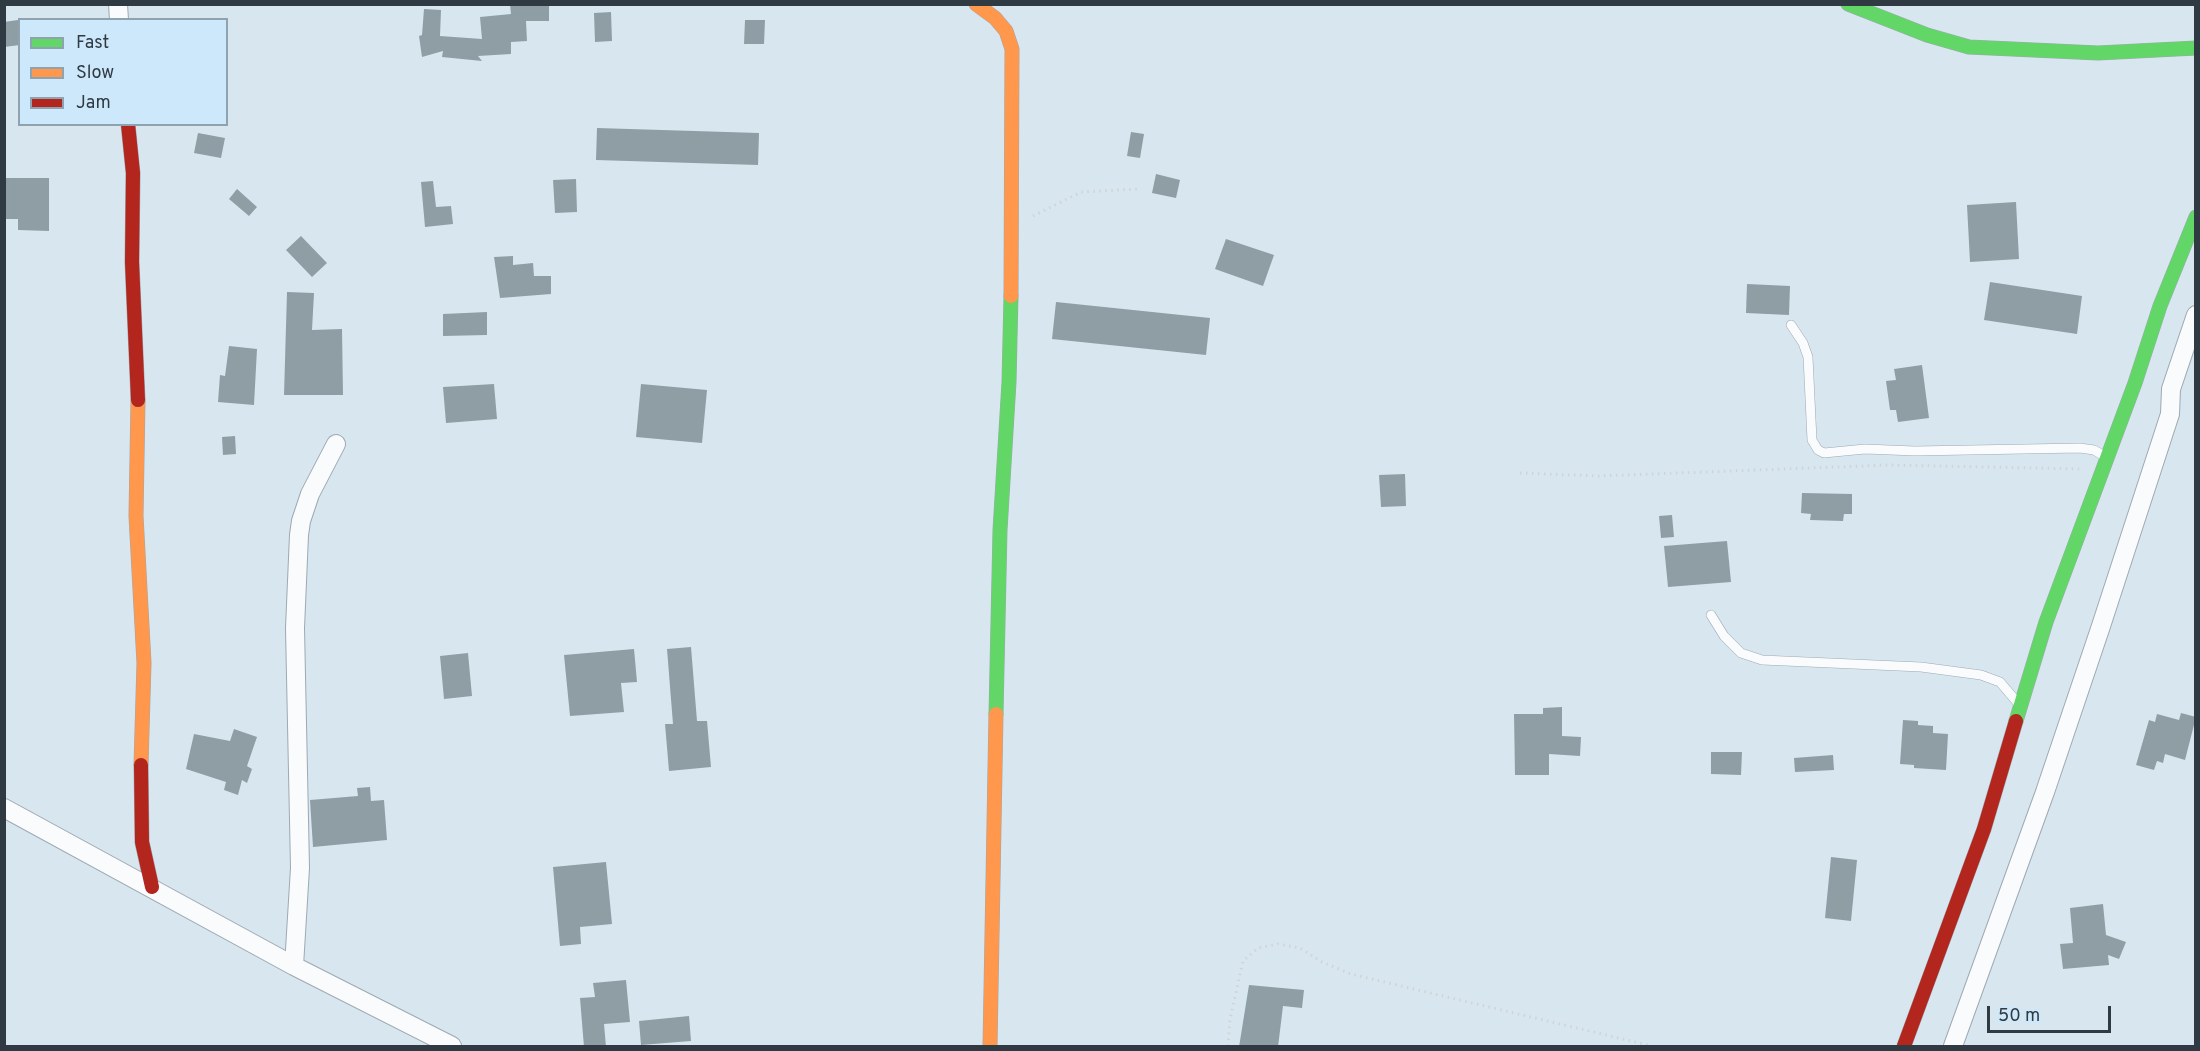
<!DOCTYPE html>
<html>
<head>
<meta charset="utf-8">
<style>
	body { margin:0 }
	#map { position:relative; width:2200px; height:1051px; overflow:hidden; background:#d8e6f0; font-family:Overpass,sans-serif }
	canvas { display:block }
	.frame { position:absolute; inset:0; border:6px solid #303a42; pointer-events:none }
	.legend { position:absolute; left:18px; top:18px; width:210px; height:108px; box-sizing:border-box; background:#cde8fa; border:2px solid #8ea2b0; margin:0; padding:8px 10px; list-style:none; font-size:18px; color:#303a42 }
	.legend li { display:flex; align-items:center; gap:12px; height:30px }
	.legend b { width:30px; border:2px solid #8ea2b0 }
	.scale { position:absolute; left:1987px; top:1006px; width:124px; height:27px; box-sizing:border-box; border:3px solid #303a42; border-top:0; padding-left:8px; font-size:18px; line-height:21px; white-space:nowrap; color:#303a42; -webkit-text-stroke:4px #cde8fa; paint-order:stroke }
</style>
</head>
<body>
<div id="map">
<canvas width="2200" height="1051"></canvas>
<div class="frame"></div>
<ul class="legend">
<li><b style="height:8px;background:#63d668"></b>Fast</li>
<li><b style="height:8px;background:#ff974d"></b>Slow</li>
<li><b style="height:8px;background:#b3261e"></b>Jam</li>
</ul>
<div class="scale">50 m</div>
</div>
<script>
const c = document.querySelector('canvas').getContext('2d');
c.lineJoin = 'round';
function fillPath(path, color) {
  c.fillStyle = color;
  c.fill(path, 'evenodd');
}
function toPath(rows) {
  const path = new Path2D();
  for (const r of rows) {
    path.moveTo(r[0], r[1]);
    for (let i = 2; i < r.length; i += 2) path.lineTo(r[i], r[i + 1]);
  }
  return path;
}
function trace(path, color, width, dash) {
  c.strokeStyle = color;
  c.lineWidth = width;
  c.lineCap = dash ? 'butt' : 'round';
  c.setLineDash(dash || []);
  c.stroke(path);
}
const building = toPath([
	[510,4,549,4,549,21,526,21,527,41,511,42,511,54,478,56,482,61,442,57,443,51,422,57,419,36,422,35,424,9,441,10,440,36,482,39,480,17,511,14],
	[611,12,612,41,595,42,594,13],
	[18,20,20,45,4,47,4,22],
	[745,20,765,20,764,44,744,44],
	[597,128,759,133,758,165,596,160],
	[1131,132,1144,134,1140,158,1127,156],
	[198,133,225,138,221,158,194,153],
	[1156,174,1180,180,1176,198,1152,193],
	[4,178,49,178,49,231,18,230,18,219,4,219],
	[576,179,577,212,555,213,553,180],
	[433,181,436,207,451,206,453,224,425,227,421,182],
	[237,189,257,207,249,216,229,199],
	[2016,202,2019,259,1970,262,1967,205],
	[301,236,327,263,312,277,286,250],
	[1226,239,1274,255,1263,286,1215,269],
	[513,256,513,265,533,263,534,276,551,276,551,294,500,298,494,257],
	[1990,282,2082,296,2077,334,1984,320],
	[1747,284,1790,286,1789,315,1746,313],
	[287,292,314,293,312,330,342,329,343,395,284,395],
	[1056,302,1210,318,1206,355,1052,339],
	[487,312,487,335,443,336,443,314],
	[229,346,257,349,254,405,218,402,220,375,225,376],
	[1922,365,1929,418,1898,422,1896,410,1890,410,1886,381,1896,380,1894,369],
	[494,384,497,419,446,423,443,387],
	[641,384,707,390,702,443,636,437],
	[235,436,236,454,223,455,222,437],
	[1405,474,1406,506,1381,507,1379,475],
	[1802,493,1852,494,1852,514,1844,514,1843,521,1810,520,1811,514,1801,513],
	[1672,515,1674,537,1661,538,1659,516],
	[1727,541,1731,582,1668,587,1664,546],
	[691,647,697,721,707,721,711,767,669,771,665,724,673,724,667,649],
	[634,649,637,682,621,683,624,712,570,716,564,655],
	[468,653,472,696,444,699,440,656],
	[1562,707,1562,736,1581,737,1580,756,1549,754,1549,775,1515,775,1514,714,1543,714,1543,708],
	[2181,713,2196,717,2185,760,2165,754,2163,763,2157,761,2154,770,2136,765,2149,720,2155,722,2157,714,2179,720],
	[1903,720,1918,721,1918,725,1933,726,1933,733,1948,734,1946,770,1914,768,1914,765,1900,764],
	[234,729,257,737,247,766,252,769,247,783,242,780,238,795,224,790,226,782,186,769,194,734,230,741],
	[1711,752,1742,752,1741,775,1711,774],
	[1833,755,1834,770,1795,772,1794,758],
	[370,787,371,801,384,800,387,840,313,847,310,800,358,796,357,788],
	[1831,857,1857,860,1851,921,1825,918],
	[606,862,612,924,580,927,581,944,560,946,553,867],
	[2103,904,2106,935,2126,942,2119,959,2108,955,2109,965,2063,969,2060,944,2073,943,2070,908],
	[626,980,630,1022,604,1024,606,1047,584,1047,580,998,595,997,593,983],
	[1249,985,1304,990,1302,1008,1283,1006,1278,1047,1239,1047],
	[689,1016,691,1041,641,1045,639,1021]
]);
const path = toPath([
	[1033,216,1081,192,1138,189],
	[1520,473,1599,476,1889,465,2082,469],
	[1228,1046,1230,1019,1243,961,1258,948,1278,944,1300,948,1322,962,1351,974,1652,1046]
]);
const lane = toPath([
	[1791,325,1803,343,1808,357,1812,440,1818,450,1824,453,1865,449,1915,451,2080,448,2094,450,2106,457],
	[1711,615,1724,636,1741,653,1762,660,1921,667,1981,675,2000,682,2017,702]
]);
const street = toPath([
	[118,4,119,20],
	[4,808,294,966,452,1046],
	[294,966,300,868,295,628,299,535,301,521,310,494,336,444],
	[1953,1046,2045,792,2101,626,2170,414,2171,389,2196,315]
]);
const fast = toPath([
	[1848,4,1927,35,1969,47,2098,53,2196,48],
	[996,714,1000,530,1009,382,1011,296],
	[2016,721,2046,622,2135,383,2160,306,2196,217]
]);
const slow = toPath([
	[976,4,995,18,1006,31,1012,49,1011,296],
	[138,400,136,516,144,663,141,765],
	[990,1046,996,714]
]);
const jam = toPath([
	[128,124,133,173,132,262,138,400],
	[141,765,142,842,152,887],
	[1904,1046,1984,829,2016,721]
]);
fillPath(building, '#8f9ea5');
trace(lane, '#9ea9b1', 10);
trace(street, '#9ea9b1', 20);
trace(fast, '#9ea9b1', 15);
trace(slow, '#9ea9b1', 15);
trace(jam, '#9ea9b1', 15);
trace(path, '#d0d4d7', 3, [1.5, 4.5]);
trace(lane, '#f9fbfd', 9);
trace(street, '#f9fbfd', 18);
trace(fast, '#63d668', 14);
trace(slow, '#ff974d', 14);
trace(jam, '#b3261e', 14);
</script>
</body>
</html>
